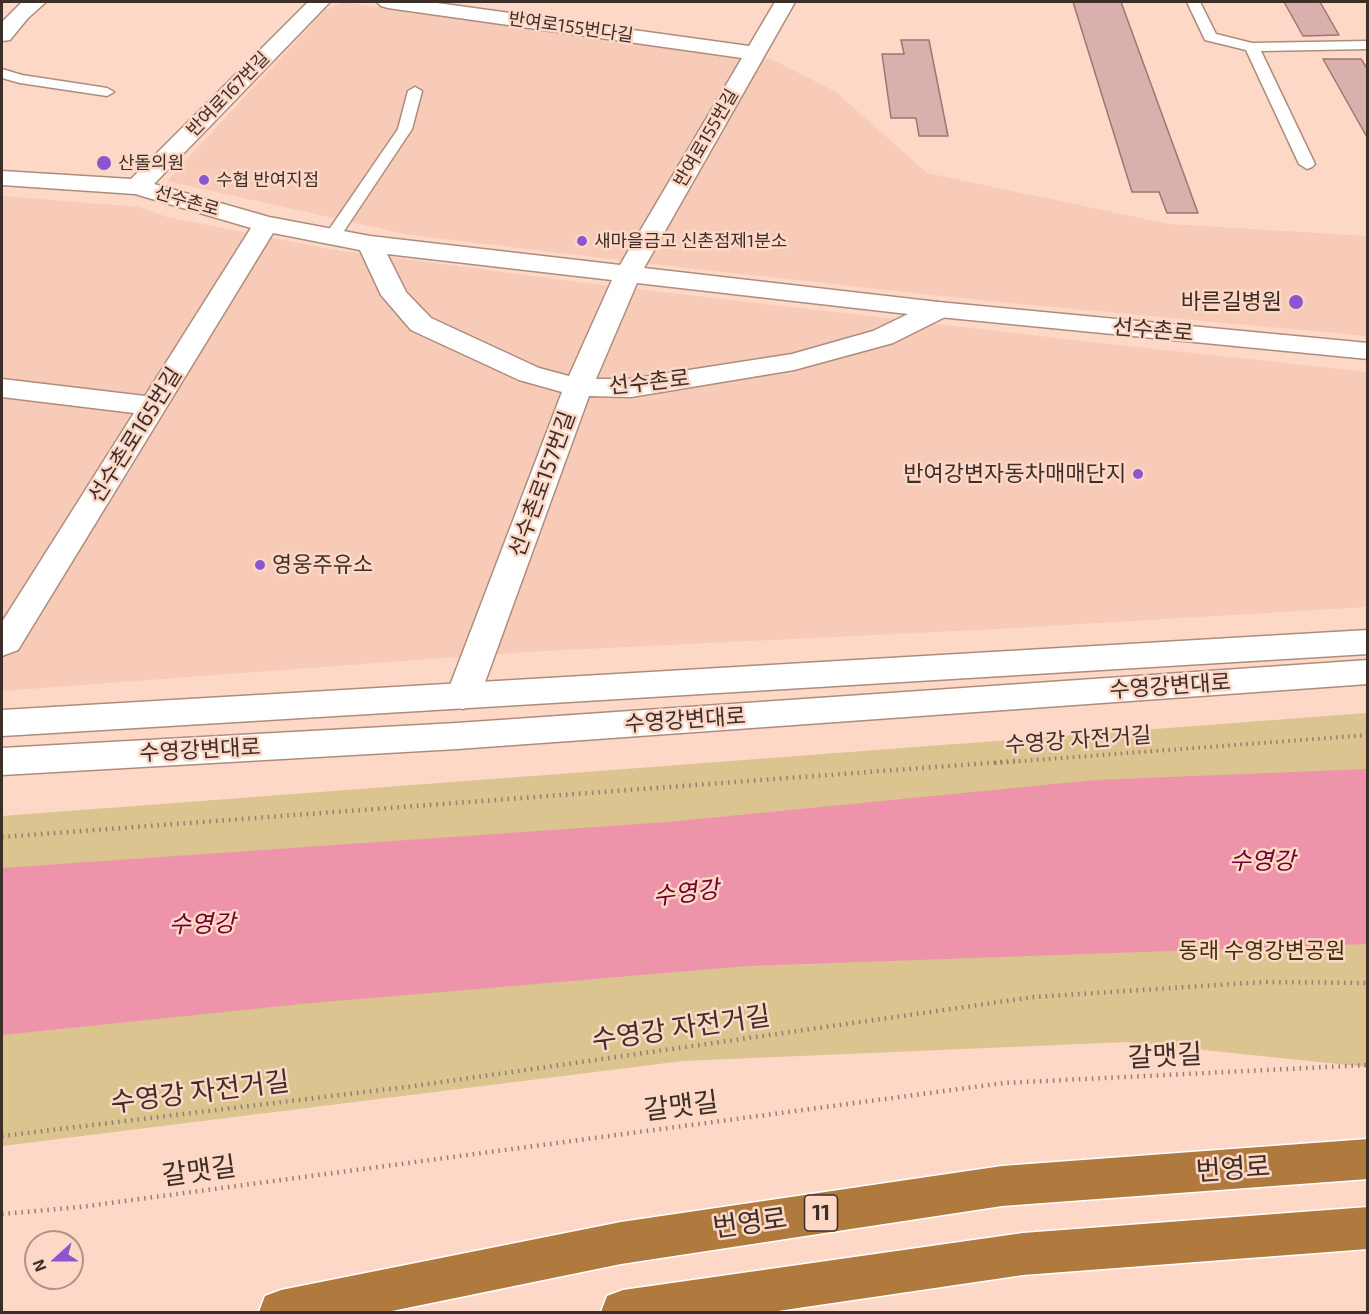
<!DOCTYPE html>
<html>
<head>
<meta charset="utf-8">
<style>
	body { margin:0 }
	#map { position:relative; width:1369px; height:1314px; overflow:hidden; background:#fdd8c7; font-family:"Exo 2",sans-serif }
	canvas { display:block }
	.frame { position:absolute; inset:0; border:3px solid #3d2e28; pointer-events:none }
	.north { position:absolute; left:24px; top:1230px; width:60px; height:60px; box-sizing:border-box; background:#fdd8c7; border:2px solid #b09487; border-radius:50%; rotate:249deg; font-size:16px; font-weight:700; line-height:24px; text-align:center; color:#3d2e28 }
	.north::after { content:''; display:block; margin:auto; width:21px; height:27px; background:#8c56ce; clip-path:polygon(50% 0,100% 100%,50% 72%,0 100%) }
</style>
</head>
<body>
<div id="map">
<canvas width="1369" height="1314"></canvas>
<div class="frame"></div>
<div class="north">N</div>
</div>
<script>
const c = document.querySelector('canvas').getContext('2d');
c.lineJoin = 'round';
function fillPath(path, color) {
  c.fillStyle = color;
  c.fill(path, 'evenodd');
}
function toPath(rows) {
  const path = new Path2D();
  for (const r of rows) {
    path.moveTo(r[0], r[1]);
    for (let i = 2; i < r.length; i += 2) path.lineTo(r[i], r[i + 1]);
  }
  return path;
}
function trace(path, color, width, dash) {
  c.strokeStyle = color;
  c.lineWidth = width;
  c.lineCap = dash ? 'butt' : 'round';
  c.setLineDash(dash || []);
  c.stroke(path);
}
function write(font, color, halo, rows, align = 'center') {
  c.font = font + ' "Exo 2","Noto Sans KR",sans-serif';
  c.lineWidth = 5;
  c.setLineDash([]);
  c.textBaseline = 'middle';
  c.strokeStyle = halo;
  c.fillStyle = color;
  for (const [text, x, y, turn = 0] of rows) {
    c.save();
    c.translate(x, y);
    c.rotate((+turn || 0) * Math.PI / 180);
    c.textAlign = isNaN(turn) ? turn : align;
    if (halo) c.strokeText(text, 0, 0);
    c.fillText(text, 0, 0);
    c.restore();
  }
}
const built = toPath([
	[342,2,720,56,771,59,836,92,927,173,1169,224,1367,236,1367,336,988,301,687,268,410,235,167,181,325,10],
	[2,196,139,207,167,217,329,249,586,283,1083,341,1367,372,1367,607,998,629,524,652,2,691]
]);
const green = toPath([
	[1367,713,1367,1067,1127,1042,683,1061,2,1146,2,816]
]);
const water = toPath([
	[1367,769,1367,944,748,966,312,1003,2,1035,2,868,668,822,1095,780]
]);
const building = toPath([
	[1073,2,1121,2,1198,213,1167,213,1159,192,1132,192,1073,2],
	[1284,2,1320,2,1339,35,1303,36,1284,2],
	[901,40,929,40,948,136,919,136,916,118,891,118,882,54,904,54,901,40],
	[1323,59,1361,59,1368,70,1368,139,1323,59]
]);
const pathFar1 = toPath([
	[995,763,1368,735]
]);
const path = toPath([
	[2,837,1015,761],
	[2,1136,414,1086,1034,997,1264,982,1368,983],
	[2,1214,80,1207,1004,1083,1368,1065]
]);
const lane = toPath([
	[1187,2,1200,2,1216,34,1252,43,1368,41,1368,49,1261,51,1315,164,1312,167,1307,169,1299,164,1246,50,1205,40,1187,2],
	[2,69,22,75,107,88,114,92,107,96,20,83,2,78,2,69],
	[415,87,422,91,412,129,338,240,326,240,324,237,398,129,408,91,415,87]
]);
const street = toPath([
	[22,2,46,2,28,18,10,40,2,41,2,22,22,2],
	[308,2,330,2,154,184,269,217,370,236,620,265,742,58,388,8,381,6,377,2,430,2,749,46,775,2,795,2,644,268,938,302,947,304,951,310,947,316,893,343,794,370,631,397,589,396,480,696,475,705,463,709,451,705,446,696,562,392,519,380,411,330,381,295,360,250,273,233,18,650,2,656,2,622,134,413,2,397,2,379,145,396,251,228,135,194,2,185,2,171,131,179,308,2],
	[387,254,612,280,569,376,539,368,431,318,406,292,387,254],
	[637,283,908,314,873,331,792,354,631,379,596,379,637,283]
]);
const secondary = toPath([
	[938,302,1368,343,1368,359,929,316,925,310,929,304,938,302],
	[1368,630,1368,654,2,736,2,710,1368,630],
	[1368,660,1368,684,457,749,2,775,2,748,457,723,1368,660]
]);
const highway = toPath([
	[1368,1139,1368,1179,1002,1206,621,1264,387,1312,259,1312,265,1296,281,1290,621,1222,1002,1166,1368,1139],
	[1368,1207,1368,1249,1023,1275,771,1312,601,1312,607,1296,623,1290,1023,1233,1368,1207]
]);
const markers = [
	[104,163,8,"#8c56ce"],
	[204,180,6,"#8c56ce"],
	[582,241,6,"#8c56ce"],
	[1296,302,8,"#8c56ce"],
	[1138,474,6,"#8c56ce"],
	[260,565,6,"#8c56ce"]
];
const farStreetnames = [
	["반여로155번다길",571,27,8],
	["반여로167번길",228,94,-46],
	["반여로155번길",706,138,-60],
	["선수촌로",187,201,16]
];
const farPoinames = [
	["산돌의원",118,163],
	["수협 반여지점",216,180],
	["새마을금고 신촌점제1분소",594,241]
];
const shields = [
	[821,1213,33]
];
const shieldNames = [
	["11",821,1213]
];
const poiNames = [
	["바른길병원",1282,302],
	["반여강변자동차매매단지",1126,474],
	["영웅주유소",272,565,"left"]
];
const streetNames = [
	["선수촌로",1153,330,5],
	["선수촌로",649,382,-6],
	["선수촌로165번길",135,435,-58],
	["선수촌로157번길",542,484,-70],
	["수영강변대로",1170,686,-4],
	["수영강변대로",685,720,-4],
	["수영강 자전거길",1078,740,-4],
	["수영강변대로",200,750,-3]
];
const parkNames = [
	["동래 수영강변공원",1262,951]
];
const waterNames = [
	["수영강",1262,861],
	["수영강",686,893,-7],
	["수영강",202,924,-1]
];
const nearStreetnames = [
	["수영강 자전거길",681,1028,-8],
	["갈맷길",1165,1056,-3],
	["수영강 자전거길",200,1092,-7],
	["갈맷길",681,1106,-7],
	["번영로",1233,1169,-4],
	["갈맷길",199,1171,-8],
	["번영로",750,1223,-8]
];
fillPath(built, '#f7cbb7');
fillPath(green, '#dbc48f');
fillPath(water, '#ed94aa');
fillPath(building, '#d9b0ad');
trace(building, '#9b7673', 1.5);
trace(lane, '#ae8c7d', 3);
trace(street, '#ae8c7d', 3);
trace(secondary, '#ae8c7d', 3);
trace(highway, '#fff', 3);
trace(pathFar1, '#967d71', 4, [1.5, 4.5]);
trace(path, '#967d71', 4.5, [1.5, 5]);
fillPath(lane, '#fff');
fillPath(street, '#fff');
fillPath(secondary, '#fff');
fillPath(highway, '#b0793e');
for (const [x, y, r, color] of markers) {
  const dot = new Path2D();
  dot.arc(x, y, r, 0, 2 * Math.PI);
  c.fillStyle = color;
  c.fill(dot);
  trace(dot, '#fdd8c7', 2);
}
write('18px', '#3d2e28', '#fdd8c7', farStreetnames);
write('18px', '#3d2e28', '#fdd8c7', farPoinames, 'left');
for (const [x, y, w] of shields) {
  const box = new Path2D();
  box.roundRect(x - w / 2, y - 18, w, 36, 4.5);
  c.fillStyle = '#fdd8c7';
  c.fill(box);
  trace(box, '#3d2e28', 1.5);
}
write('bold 21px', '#3d2e28', null, shieldNames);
write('22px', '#3d2e28', '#fdd8c7', poiNames, 'right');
write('22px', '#3d2e28', '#fdd8c7', streetNames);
write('22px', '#3e300a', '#fdd8c7', parkNames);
write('italic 24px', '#6d0031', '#fdd8c7', waterNames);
write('27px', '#3d2e28', '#fdd8c7', nearStreetnames);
</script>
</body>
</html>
